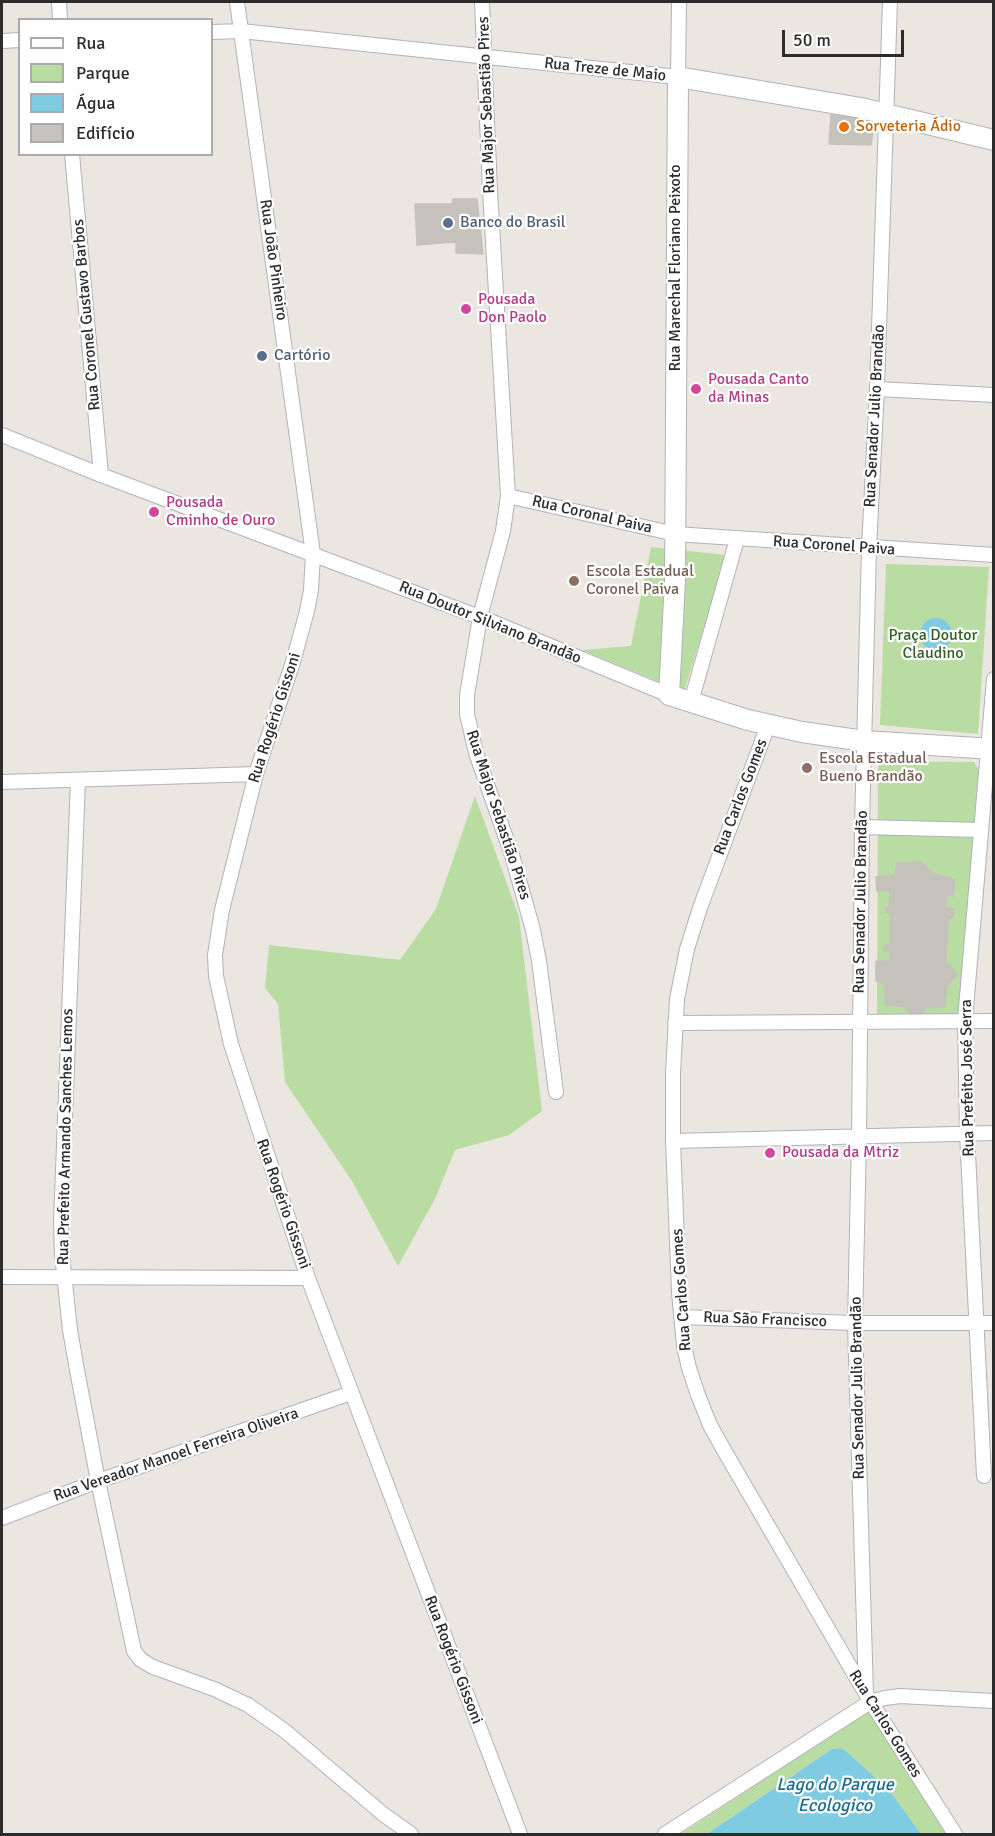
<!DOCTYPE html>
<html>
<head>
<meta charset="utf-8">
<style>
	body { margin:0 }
	#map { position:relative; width:995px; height:1836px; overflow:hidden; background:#ece6e0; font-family:Signika,sans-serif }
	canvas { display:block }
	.frame { position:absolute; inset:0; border:3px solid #2c2c2c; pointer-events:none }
	.legend { position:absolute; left:18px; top:18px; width:195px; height:138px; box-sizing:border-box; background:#fff; border:2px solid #ababab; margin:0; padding:8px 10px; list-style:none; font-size:18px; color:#2c2c2c }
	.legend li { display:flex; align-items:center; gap:12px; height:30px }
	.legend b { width:30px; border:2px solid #ababab }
	.scale { position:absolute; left:782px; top:30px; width:122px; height:27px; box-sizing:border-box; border:3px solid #2c2c2c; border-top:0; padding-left:8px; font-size:18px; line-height:21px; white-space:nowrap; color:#2c2c2c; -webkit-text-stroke:4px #fff; paint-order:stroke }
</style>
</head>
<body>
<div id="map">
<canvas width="995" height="1836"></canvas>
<div class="frame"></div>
<ul class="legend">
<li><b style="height:8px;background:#fff"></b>Rua</li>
<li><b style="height:16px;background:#b8dca2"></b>Parque</li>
<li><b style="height:16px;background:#7fcbe2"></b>Água</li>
<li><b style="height:16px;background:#c5c1bb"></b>Edifício</li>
</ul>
<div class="scale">50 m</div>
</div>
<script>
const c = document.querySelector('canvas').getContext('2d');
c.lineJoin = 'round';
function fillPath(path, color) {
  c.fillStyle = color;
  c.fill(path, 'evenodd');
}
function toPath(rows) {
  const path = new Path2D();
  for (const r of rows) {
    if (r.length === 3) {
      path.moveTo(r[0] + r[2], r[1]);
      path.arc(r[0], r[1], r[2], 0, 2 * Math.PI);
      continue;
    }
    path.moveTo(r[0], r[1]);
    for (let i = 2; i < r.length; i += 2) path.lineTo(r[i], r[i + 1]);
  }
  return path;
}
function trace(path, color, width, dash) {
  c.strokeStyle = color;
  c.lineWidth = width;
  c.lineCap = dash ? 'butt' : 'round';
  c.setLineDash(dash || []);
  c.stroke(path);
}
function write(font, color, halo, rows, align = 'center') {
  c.font = font + ' Signika,sans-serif';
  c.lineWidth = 4.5;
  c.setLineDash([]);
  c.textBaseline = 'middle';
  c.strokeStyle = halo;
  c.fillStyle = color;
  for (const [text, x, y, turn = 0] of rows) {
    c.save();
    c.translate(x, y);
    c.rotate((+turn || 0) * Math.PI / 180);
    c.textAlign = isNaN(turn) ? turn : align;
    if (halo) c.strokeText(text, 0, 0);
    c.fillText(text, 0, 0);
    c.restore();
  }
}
const green = toPath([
	[651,547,726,555,684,692,582,650,631,646],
	[886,564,989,567,978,734,880,725],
	[878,761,974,762,979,770,962,1014,877,1014],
	[475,796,519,917,542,1111,509,1135,455,1150,435,1199,398,1266,352,1181,285,1082,278,1004,265,988,269,945,400,960,436,909],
	[870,1710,948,1834,921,1834,889,1790,846,1751,840,1748,832,1749,707,1834,681,1834]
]);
const water = toPath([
	[936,634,16],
	[840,1748,846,1751,889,1790,921,1834,707,1834,832,1749]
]);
const building = toPath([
	[831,115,868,119,873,131,871,145,829,144,831,115],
	[453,199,477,199,483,254,456,253,456,242,417,245,415,204,452,204,453,199],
	[921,862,933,873,955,880,953,896,947,895,946,907,954,909,953,917,948,919,946,963,949,964,957,975,947,986,944,1007,926,1008,919,1015,911,1014,903,1006,885,1005,885,984,876,981,876,961,890,961,890,951,884,951,885,945,890,945,890,913,886,913,886,908,889,907,890,890,877,891,876,877,895,875,897,863,921,862]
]);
const street = toPath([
	[59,2,60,20],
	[237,2,313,554,311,590,307,611,293,662,256,774,222,910,215,955,216,976,231,1044,308,1278,520,1834],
	[482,2,490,191,508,496,503,531,480,617,467,695,467,714,476,753,512,855,533,930,539,961,556,1092],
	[212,32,241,31,678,77,679,2],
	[2,41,20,40],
	[72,154,101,475],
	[877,389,994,395],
	[2,435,101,475,490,621,669,695],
	[508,496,675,534,994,555],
	[691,702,737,539],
	[768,725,700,908,687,949,677,999,673,1073,673,1141,679,1292,684,1346,689,1368,698,1395,710,1425,725,1452,866,1694,955,1834],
	[78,780,61,1222,62,1254,70,1330,77,1370,98,1481,134,1651,141,1660,153,1667,214,1689,248,1705,285,1731,383,1814,411,1834],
	[2,782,256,774],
	[862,827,981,830],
	[675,1023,994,1021],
	[673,1141,994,1133],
	[2,1277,308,1278],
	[681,1317,855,1323,994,1323],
	[984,1476,967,1133,965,1020,994,679],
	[2,1518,98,1481,351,1393],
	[866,1694,855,1323,859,1137,862,827,869,548,877,389,890,2],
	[665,1834,870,1702,885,1698,900,1696,994,1701]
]);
const secondary = toPath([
	[994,140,861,108,678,77,675,581,669,695,748,720,802,732,864,741,994,749]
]);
const markers = [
	[844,127,6,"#e8710a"],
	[448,223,6,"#5c6f8a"],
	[466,309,6,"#d1479c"],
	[262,356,6,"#5c6f8a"],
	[696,389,6,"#d1479c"],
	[154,512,6,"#d1479c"],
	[574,581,6,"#8d6e63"],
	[807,768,6,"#8d6e63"],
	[770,1153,6,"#d1479c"]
];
const streetNames = [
	["Rua Treze de Maio",605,70,6],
	["Rua Major Sebastião Pires",487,105,-92],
	["Rua João Pinheiro",273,260,82],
	["Rua Marechal Floriano Peixoto",676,268,-90],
	["Rua Coronel Gustavo Barbos",87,315,-95],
	["Rua Senador Julio Brandão",875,416,-87],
	["Rua Coronal Paiva",592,515,13],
	["Rua Coronel Paiva",834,546,4],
	["Rua Doutor Silviano Brandão",490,623,22],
	["Rua Rogério Gissoni",275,718,-72],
	["Rua Carlos Gomes",741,797,-69],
	["Rua Major Sebastião Pires",498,815,72],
	["Rua Senador Julio Brandão",861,902,-89],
	["Rua Prefeito José Serra",968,1078,-91],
	["Rua Prefeito Armando Sanches Lemos",66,1137,-89],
	["Rua Rogério Gissoni",283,1204,71],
	["Rua Carlos Gomes",682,1290,-94],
	["Rua São Francisco",765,1320,2],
	["Rua Senador Julio Brandão",858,1388,-91],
	["Rua Vereador Manoel Ferreira Oliveira",176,1455,-19],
	["Rua Rogério Gissoni",453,1660,69],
	["Rua Carlos Gomes",885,1724,58]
];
const foodNames = [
	["Sorveteria Ádio",856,127]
];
const serviceNames = [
	["Banco do Brasil",460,223],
	["Cartório",274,356]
];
const hotelNames = [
	["Pousada",478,300],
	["Don Paolo",478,318],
	["Pousada Canto",708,380],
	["da Minas",708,398],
	["Pousada",166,503],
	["Cminho de Ouro",166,521],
	["Pousada da Mtriz",782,1153]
];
const educationNames = [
	["Escola Estadual",586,572],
	["Coronel Paiva",586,590],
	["Escola Estadual",819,759],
	["Bueno Brandão",819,777]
];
const parkNames = [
	["Praça Doutor",933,636],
	["Claudino",933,654]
];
const waterNames = [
	["Lago do Parque",835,1785],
	["Ecologico",835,1806]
];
fillPath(green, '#b8dca2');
fillPath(water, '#7fcbe2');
fillPath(building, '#c5c1bb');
trace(building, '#c7c2b9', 1.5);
trace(street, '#b0b2bb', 16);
trace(secondary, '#b0b2bb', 22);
trace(street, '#fff', 14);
trace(secondary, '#fff', 20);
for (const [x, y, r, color] of markers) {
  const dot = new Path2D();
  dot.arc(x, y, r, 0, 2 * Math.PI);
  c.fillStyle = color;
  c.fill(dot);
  trace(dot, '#fff', 2);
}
write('16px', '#2c2c2c', '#fff', streetNames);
write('16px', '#c56008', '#fff', foodNames, 'left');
write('16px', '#4e5e75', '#fff', serviceNames, 'left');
write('16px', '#b23c85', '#fff', hotelNames, 'left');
write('16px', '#785e54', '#fff', educationNames, 'left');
write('16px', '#326223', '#fff', parkNames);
write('italic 18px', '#1c6c8f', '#fff', waterNames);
</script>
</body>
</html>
